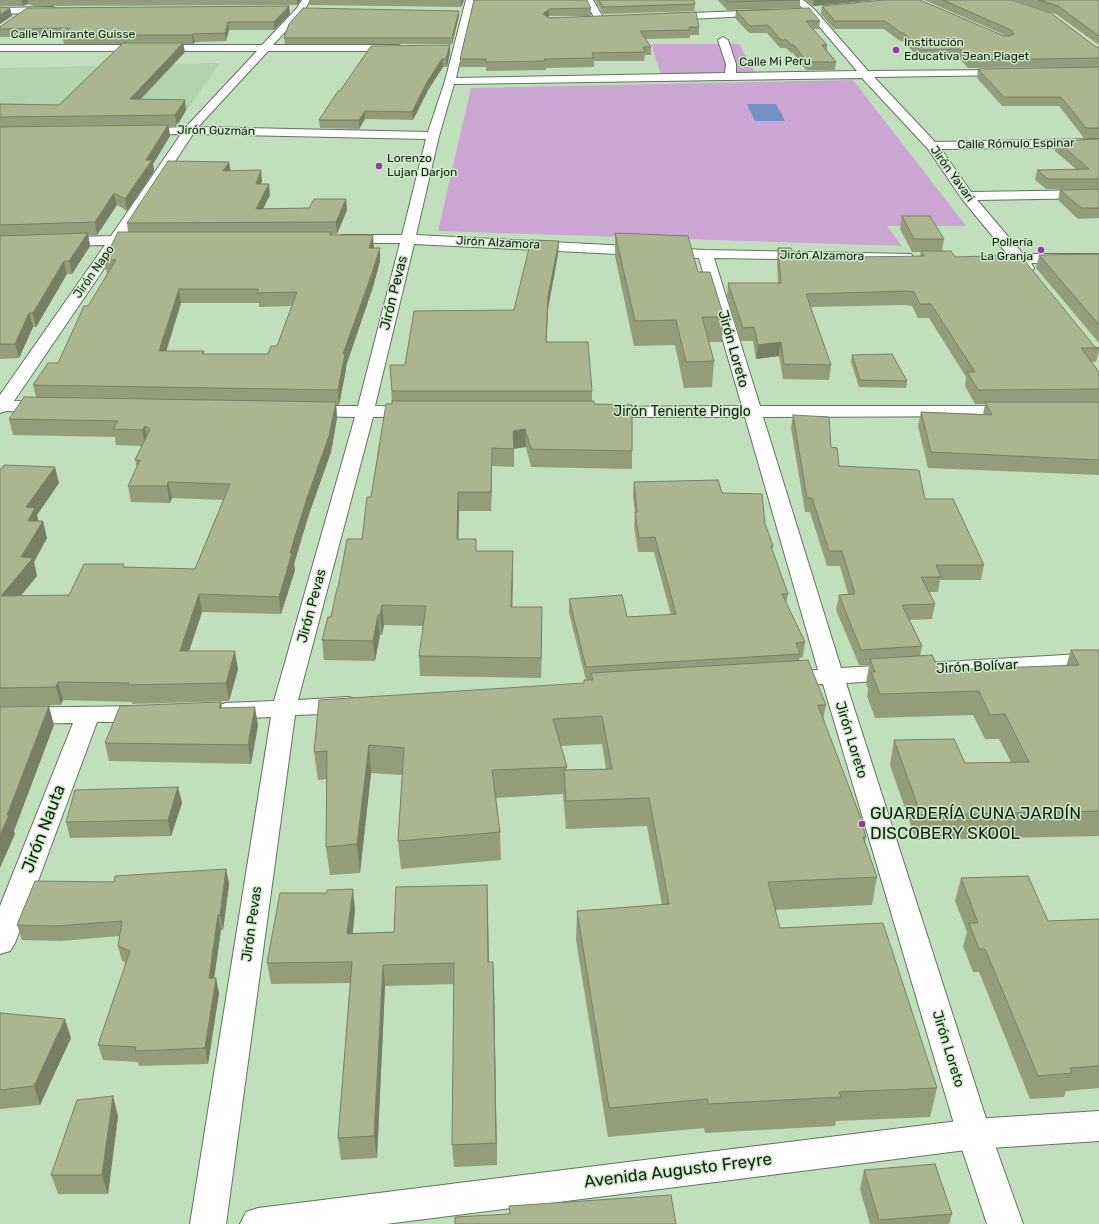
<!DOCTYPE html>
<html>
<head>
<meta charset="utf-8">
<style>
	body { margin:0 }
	canvas { display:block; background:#c1debd }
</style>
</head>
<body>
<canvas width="1099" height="1224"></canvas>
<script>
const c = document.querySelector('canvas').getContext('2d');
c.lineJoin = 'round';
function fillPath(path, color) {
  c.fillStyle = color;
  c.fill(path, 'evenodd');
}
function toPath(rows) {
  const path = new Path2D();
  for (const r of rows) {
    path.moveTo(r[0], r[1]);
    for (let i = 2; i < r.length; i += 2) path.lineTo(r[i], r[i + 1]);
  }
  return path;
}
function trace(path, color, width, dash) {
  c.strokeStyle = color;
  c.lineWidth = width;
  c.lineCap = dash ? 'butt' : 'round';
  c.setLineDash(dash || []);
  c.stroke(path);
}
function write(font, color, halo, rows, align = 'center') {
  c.font = font + ' Rubik,sans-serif';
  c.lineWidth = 3;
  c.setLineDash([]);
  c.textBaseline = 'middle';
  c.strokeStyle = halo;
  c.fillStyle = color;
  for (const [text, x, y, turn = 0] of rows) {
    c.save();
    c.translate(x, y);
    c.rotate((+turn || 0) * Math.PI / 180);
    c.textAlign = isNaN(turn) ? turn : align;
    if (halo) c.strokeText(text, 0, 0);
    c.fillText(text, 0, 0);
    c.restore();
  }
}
const built = toPath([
	[220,63,178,123,0,129,0,68]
]);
const green = toPath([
	[651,44,739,44,756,74,661,75],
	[853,80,966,226,887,226,902,246,438,231,471,88]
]);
const water = toPath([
	[747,104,776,104,785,121,755,121]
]);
const minor = toPath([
	[302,0,310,0,304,11,273,45,399,45,404,48,399,51,268,51,198,127,428,132,445,81,466,0,474,0,456,78,725,73,726,64,718,40,723,37,728,40,736,64,736,73,857,71,808,13,794,0,803,0,814,9,868,71,1011,70,1012,72,1011,74,1007,75,874,77,935,142,1099,139,1099,147,941,149,971,192,1099,190,1099,198,977,200,1023,254,1099,254,1099,262,1031,263,1034,268,1032,271,1027,272,1022,271,1015,263,990,262,988,259,990,256,1008,255,962,199,928,149,862,78,454,84,439,136,416,235,705,250,911,254,913,257,911,260,906,261,714,258,760,406,1014,406,1020,407,1023,411,1020,415,1014,416,763,417,841,668,1099,653,1099,667,846,683,991,1134,1023,1224,987,1224,957,1134,823,684,785,686,777,684,773,679,777,674,785,672,818,670,745,417,602,417,596,416,593,412,596,408,602,407,742,406,699,258,414,244,375,406,414,407,420,408,423,412,420,416,414,417,373,417,298,700,349,697,357,700,361,705,357,710,349,713,295,715,226,1224,190,1224,271,717,226,719,217,716,214,711,217,706,226,703,274,701,355,417,306,416,300,415,297,411,300,407,306,406,358,406,400,243,343,243,338,242,336,239,338,236,343,235,402,235,426,139,193,134,126,236,145,236,150,237,152,240,150,243,145,244,120,245,14,401,48,402,54,403,57,407,54,411,48,412,6,411,0,413,0,395,105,245,0,247,0,239,111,236,181,134,139,135,135,133,133,131,135,129,186,127,257,51,0,51,0,45,262,45,297,8,302,0],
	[585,0,593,0,604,19,602,21,596,21,585,0],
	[53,7,58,10,56,12,0,14,0,8,53,7],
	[766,10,769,11,771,13,769,15,668,20,663,17,668,14,766,10],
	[145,706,154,708,157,714,154,720,145,722,97,722,15,943,10,951,0,954,0,906,73,723,0,724,0,708,145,706]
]);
const major = toPath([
	[1099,1111,1099,1141,974,1149,386,1224,240,1224,246,1212,258,1208,974,1119,1099,1111]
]);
const wall = toPath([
	[0,0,301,0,297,5,34,6,28,4,23,6,0,6],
	[309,0,464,0,461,7,309,5],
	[474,0,591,8,591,16,549,16,548,17,699,27,699,35,690,35,690,38,646,39,651,47,651,55,645,55,644,61,594,61,594,67,546,68,546,70,486,71,486,67,460,67,460,59],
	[595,0,694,0,695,4,694,11,603,14],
	[718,0,800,0,800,8,727,10],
	[805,0,875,0,813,6],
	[924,0,1012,0,1096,47,1099,47,1099,138,1084,138,1059,106,1002,106,977,78,978,69,1098,67,968,68,959,58,919,58,903,41,900,41,884,29,834,29,821,14,822,6,1007,36],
	[1014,0,1099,0,1099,45,1056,14],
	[736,11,820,21,819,29,813,29,827,45,827,50,836,62,835,70,806,70,793,53,791,53,786,48,780,48,767,33,749,33,735,18],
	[290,14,274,30,229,30,226,41,195,42,193,44,183,44,185,52,141,99,186,110,177,126,169,126,170,136,153,164,154,171,127,211,117,205,97,235,88,235,90,246,72,274,67,274,36,327,33,327,19,358,0,359,0,104,59,105,122,44,64,44,62,36,0,37,0,26],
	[459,16,452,44,285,44,284,38],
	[450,45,450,52,447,67,443,67,428,90,413,120,365,119,359,129,320,128,319,120,340,91],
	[1099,139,1099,189,1046,189,1035,180,1037,170,1076,169,1055,151,1057,141],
	[231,171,262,181,261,184,270,195,263,209,309,208,346,199,347,210,337,234,331,234,332,235,374,248,380,248,380,261,373,287,346,366,346,369,339,405,336,405,337,418,331,452,309,514,294,564,295,570,281,614,202,612,189,651,238,669,229,701,132,704,132,702,63,700,61,705,0,707,0,470,59,483,37,515,38,521,47,538,34,562,37,576,20,596,69,595,125,567,195,569,223,500,172,498,170,503,131,502,128,486,137,468,135,460,142,446,116,445,115,437,13,435,9,419,36,397,33,385,58,363,88,306,108,274,107,274,104,260,128,232,127,223],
	[181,303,259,303,259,307,292,306,277,346,268,354,204,354,204,351,166,351],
	[1099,189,1099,218,1078,219,1058,200,1060,190],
	[902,216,944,239,942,251,955,257,1095,347,1099,348,1099,351,1096,362,1092,362,1099,372,1099,475,928,468,918,426,921,412,983,414,985,404,975,404,965,386,966,377,929,318,918,318,912,306,904,305,811,307,831,365,829,380,783,379,779,356,756,359,753,341,741,341,727,296,728,283,778,283,777,261,778,248,794,258,920,256,921,252,912,252,900,229],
	[615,233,698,272,724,317,722,342,709,342,714,361,712,387,684,388,675,345,634,346,615,256],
	[559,241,558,254,548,309,546,342,592,391,592,401,594,404,632,451,632,469,531,467,526,447,514,448,514,467,492,466,491,511,459,511,458,539,477,551,513,551,513,570,512,607,542,607,541,678,420,676,419,656,423,626,384,625,382,635,380,635,375,661,324,660,322,640,331,617,338,588,362,539,371,497,392,404,390,365,405,365,514,310],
	[1099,254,1099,343,1036,268,1039,255],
	[852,355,907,381,906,388,859,387,851,362],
	[793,415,831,447,839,466,925,499,984,565,981,580,940,580,938,592,929,592,935,604,932,619,909,620,922,646,920,656,939,670,1066,666,1071,650,1099,650,1099,836,916,840,890,765,894,740,965,763,1011,762,999,739,985,739,973,715,875,718,867,696,868,689,866,683,869,665,859,665,836,610,839,595,848,594,840,566,827,566,810,512,805,512,791,428],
	[634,482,722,493,765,524,773,546,772,550,788,594,786,604,805,642,803,657,800,658,799,660,826,705,823,720,866,837,865,843,877,877,872,905,775,910,780,928,937,1088,930,1117,836,1121,835,1126,705,1133,704,1128,608,1137,576,940,577,911,662,905,647,826,566,829,563,794,496,798,500,832,501,860,401,869,398,841,402,775,371,773,360,873,330,875,326,847,327,779,318,780,314,752,584,683,586,680,569,613,569,599,627,617,671,615,654,552,638,552,634,526,635,513,633,496],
	[602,744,606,769,566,770,567,767,560,746],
	[222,708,258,725,251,764,109,761,105,743],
	[178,787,182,803,171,836,70,838,66,822],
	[226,869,229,884,223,930,221,930,214,978,219,993,208,1064,139,1066,138,1062,103,1060,98,1045,126,963,122,961,118,946,119,936,61,941,22,940,17,925,114,882],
	[961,878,1048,921,1099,919,1099,1088,1066,1091,1064,1097,1030,1099,979,972,973,972,963,946,967,932,955,901],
	[487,885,489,962,494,983,497,1165,454,1167,452,1145,454,984,385,986,377,1158,341,1160,338,1138,350,983,271,984,267,963,355,910,353,933,394,932],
	[0,1013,71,1038,40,1105,0,1109],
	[118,1116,108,1194,58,1194,51,1175],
	[864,1170,952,1214,949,1224,870,1224,860,1189]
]);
const shadedWall = toPath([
	[21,0,28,0,28,4,23,6],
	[297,0,301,0,297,5],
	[461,0,464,0,461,7],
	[814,0,875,0,813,6],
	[289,6,290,14,274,30,274,22],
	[10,8,12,16,0,24,0,15],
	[549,9,549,16,543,22,543,14],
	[459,11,459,16,452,44,452,38],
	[228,22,229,30,226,41,225,33],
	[193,34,195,42,193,44,192,35],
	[183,43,185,52,131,109,130,99],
	[450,45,450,52,447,67,446,59],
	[442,59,443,67,428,90,413,120,412,112,427,82],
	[185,100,186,110,177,126,175,115],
	[365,111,365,119,359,129,359,120],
	[168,125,170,136,153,164,154,171,127,211,125,199,146,160],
	[229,162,231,173,223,171],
	[261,170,262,181,257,195,256,184],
	[269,184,270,195,257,220,256,209],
	[114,193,117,205,97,235,95,222],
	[346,199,347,210,337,234,336,222],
	[88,233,90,246,72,274,69,261],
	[373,235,374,248,369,248],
	[559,241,558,254,548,309,546,357,546,342,548,296],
	[380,248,380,261,373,287,346,366,346,369,339,405,338,390,343,354],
	[64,261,67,274,36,327,33,313],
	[179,289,181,303,162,365,159,351],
	[29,313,33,327,19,358,15,344],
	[781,342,779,356,756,359,758,345],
	[336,402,337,418,331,452,309,514,294,564,295,570,281,614,279,597,290,553],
	[145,426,148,442,145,446,142,430],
	[525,429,526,447,513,449,513,431],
	[492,448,492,466,491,511,491,492],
	[55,467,59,483,37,515,39,524,28,521,26,507],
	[168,482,172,498,170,503,167,486],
	[458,492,459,511,458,558,457,539],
	[43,521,47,538,34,562,37,576,6,614,1,596,21,557],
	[513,551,513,570,512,627,511,607],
	[199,594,202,612,183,669,180,651],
	[382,605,384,625,382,635,380,615],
	[542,607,542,627,541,678,541,658],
	[378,615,380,635,375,661,373,641],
	[235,651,238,669,229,701,226,683],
	[58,682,63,700,61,705,56,687],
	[221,702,224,720,219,708],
	[49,706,54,725,14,831,15,834,0,868,0,835,7,815],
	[255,707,258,725,251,764,248,745],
	[369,745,371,773,360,873,357,844],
	[178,787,182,803,171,836,168,820],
	[226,869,229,884,223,930,220,915],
	[487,885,488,906,489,983,488,962],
	[353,889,355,910,350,955,347,934],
	[218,915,221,930,212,993,209,978],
	[493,962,494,983,497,1165,496,1143],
	[383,965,385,986,377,1158,374,1136],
	[216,978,219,993,208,1064,205,1048],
	[65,1019,71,1038,40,1105,34,1086],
	[113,1096,118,1116,108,1194,102,1175]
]);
const building = toPath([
	[474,0,587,0,591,8,549,9,543,14,549,18,696,12,699,27,689,27,690,30,640,31,651,47,643,47,645,52,592,53,594,58,544,59,546,61,486,62,486,59,460,59,474,0],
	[599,0,694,0,695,4,603,7,599,0],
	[726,0,800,0,728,2,726,0],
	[884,0,920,0,1004,36,1010,36,1014,34,1011,30,943,0,1012,0,1051,13,1096,47,1099,47,1099,58,970,60,960,49,920,50,904,33,901,33,885,21,835,21,822,6,884,0],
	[1039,0,1099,0,1099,36,1058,6,1039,0],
	[289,6,274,22,228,22,225,33,193,34,192,35,62,35,70,28,0,29,0,27,27,8,289,6],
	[0,7,10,8,0,15,0,7],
	[303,8,459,11,452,38,284,38,289,24,303,8],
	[809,8,820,21,806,21,827,45,822,45,836,62,807,62,794,45,791,45,787,40,781,40,768,25,750,26,736,11,809,8],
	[123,43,183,43,130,99,185,100,175,115,0,117,0,104,59,105,123,43],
	[450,45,446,59,442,59,427,82,412,112,365,111,359,120,319,120,338,91,340,91,371,46,450,45],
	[1099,67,1099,128,1086,128,1061,97,1004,97,978,69,1099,67],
	[168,125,146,160,152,160,125,199,114,193,95,222,0,225,0,127,168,125],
	[1099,139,1099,179,1048,179,1037,170,1089,169,1057,141,1099,139],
	[168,161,229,162,223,171,261,170,256,184,269,184,256,209,309,208,314,199,346,199,336,222,127,223,168,161],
	[1099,189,1099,208,1081,208,1060,190,1099,189],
	[902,216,930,216,944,239,914,239,902,216],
	[118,232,331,232,330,235,373,235,369,248,380,248,372,273,343,354,345,354,338,390,33,385,48,363,58,363,84,306,88,306,116,260,104,260,118,232],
	[179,289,258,289,257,293,297,292,277,346,271,346,268,354,202,354,204,351,159,351,179,289],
	[88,233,69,261,64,261,33,313,29,313,15,344,0,344,0,236,88,233],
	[615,233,688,236,698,272,710,272,724,317,702,317,714,361,686,362,676,320,635,321,615,233],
	[531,240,559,241,548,296,546,342,588,342,592,391,392,391,390,365,405,365,414,311,514,310,531,240],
	[778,248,791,248,794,258,924,256,921,251,951,251,955,257,1020,255,1095,347,1099,348,1081,348,1099,372,1099,389,978,390,967,372,975,372,931,304,920,304,914,292,906,291,806,294,831,365,784,364,781,342,758,345,754,327,743,328,728,283,781,283,778,248],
	[1099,254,1099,325,1039,255,1099,254],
	[892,354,907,381,860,380,852,355,892,354],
	[24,397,336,402,329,436,307,498,290,553,292,553,279,597,199,594,180,651,235,651,226,683,128,685,129,683,58,682,56,687,0,688,0,470,4,465,55,467,26,507,35,508,28,521,43,521,21,557,33,558,1,596,69,595,84,564,124,564,123,567,195,569,230,484,168,482,167,486,128,486,140,460,135,460,150,429,145,426,142,430,113,429,118,421,9,419,24,397],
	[392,401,594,401,594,404,632,405,632,451,531,449,525,429,513,431,514,449,492,448,491,492,458,492,457,539,476,539,476,551,513,551,511,607,542,607,541,658,419,656,426,606,382,605,380,615,378,615,373,641,322,640,328,617,331,617,337,588,338,588,347,539,362,539,367,497,371,497,386,404,392,404,392,401],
	[985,402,1099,402,1099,460,931,452,921,412,992,415,985,402],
	[793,415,829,417,831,447,837,448,839,466,919,470,925,499,953,499,984,565,936,565,941,577,921,577,935,604,902,605,922,646,861,650,839,595,855,594,842,551,829,551,812,498,807,498,793,415],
	[718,480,722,493,762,494,765,524,773,546,771,546,788,594,782,594,805,642,796,643,800,654,586,667,569,599,622,595,627,617,676,614,655,537,639,538,635,512,637,512,634,482,718,480],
	[1071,650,1099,650,1099,811,921,815,894,740,954,739,965,763,1029,762,1005,714,990,715,979,691,880,694,871,672,875,672,870,659,932,655,939,670,1079,665,1071,650],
	[808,660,826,705,818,705,860,816,866,837,863,837,877,877,768,882,780,928,883,923,937,1088,839,1092,841,1097,708,1104,707,1099,609,1108,577,911,669,904,649,798,566,801,564,770,612,769,602,716,553,719,567,767,492,770,500,832,398,841,404,748,369,745,357,844,326,847,327,751,314,752,319,700,584,683,584,680,593,680,591,673,808,660],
	[221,702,219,708,255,707,248,745,105,743,120,706,221,702],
	[49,706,7,815,9,815,0,835,0,707,49,706],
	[178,787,168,820,66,822,75,790,178,787],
	[226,869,220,915,218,915,209,978,216,978,205,1048,135,1051,136,1047,98,1045,130,951,118,946,122,921,56,926,17,925,35,881,114,882,115,876,226,869],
	[1028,876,1048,921,1099,919,1099,1066,1070,1068,1072,1073,1038,1076,985,949,979,949,969,923,978,923,961,878,1028,876],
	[487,885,488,962,493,962,496,1143,452,1145,454,963,383,965,374,1136,338,1138,352,962,267,963,280,893,327,893,327,890,353,889,347,934,394,932,396,887,487,885],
	[0,1013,65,1019,34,1086,0,1090,0,1013],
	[113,1096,102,1175,51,1175,77,1100,113,1096],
	[935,1164,952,1214,879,1220,864,1170,935,1164],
	[671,1195,676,1224,455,1224,455,1217,510,1214,509,1206,671,1195]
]);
const markers = [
	[896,50,4,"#953ba6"],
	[379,166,4,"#953ba6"],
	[1041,250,4,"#953ba6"],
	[862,824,4,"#953ba6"]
];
const farStreetnames = [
	["Calle Almirante Guisse",73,35],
	["Calle Mi Peru",775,62,-1],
	["Jirón Guzmán",216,131,1],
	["Calle Rómulo Espinar",1016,144,-1],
	["Jirón Yavari",952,174,54],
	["Jirón Alzamora",498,243,3],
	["Jirón Alzamora",822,256,1],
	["Jirón Napo",94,272,-55]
];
const farPoinames = [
	["Institución",904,43],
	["Educativa Jean Piaget",904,57],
	["Lorenzo",387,159],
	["Lujan Darjon",387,173],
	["Pollería",1033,243,"right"],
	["La Granja",1033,257,"right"]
];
const streetNames = [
	["Jirón Pevas",394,293,-76],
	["Jirón Loreto",733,349,74],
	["Jirón Teniente Pinglo",682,412],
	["Jirón Pevas",312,606,-75],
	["Jirón Bolívar",977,667,-3],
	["Jirón Loreto",851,740,73],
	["Jirón Pevas",252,924,-82],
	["Jirón Loreto",948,1049,73]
];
const nearPoinames = [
	["GUARDERÍA CUNA JARDÍN",870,814],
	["DISCOBERY SKOOL",870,834]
];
const nearStreetnames = [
	["Jirón Nauta",44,829,-69],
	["Avenida Augusto Freyre",678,1171,-7]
];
fillPath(built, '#b2d3ad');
fillPath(green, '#cba6d2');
fillPath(water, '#7290c3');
trace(minor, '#5d7759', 2);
trace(major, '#5d7759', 2);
fillPath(minor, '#fff');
fillPath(major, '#fff');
fillPath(wall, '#939d7c');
fillPath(shadedWall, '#787f65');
fillPath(building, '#abb690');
trace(building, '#787f65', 1);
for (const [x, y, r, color] of markers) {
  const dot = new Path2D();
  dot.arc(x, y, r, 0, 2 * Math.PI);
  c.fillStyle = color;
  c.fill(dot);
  trace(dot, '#ceebc9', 1.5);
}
write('12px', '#141f13', '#ceebc9', farStreetnames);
write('12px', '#141f13', '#ceebc9', farPoinames, 'left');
write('14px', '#141f13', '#ceebc9', streetNames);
write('17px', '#141f13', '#ceebc9', nearPoinames, 'left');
write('17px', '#141f13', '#ceebc9', nearStreetnames);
</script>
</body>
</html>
